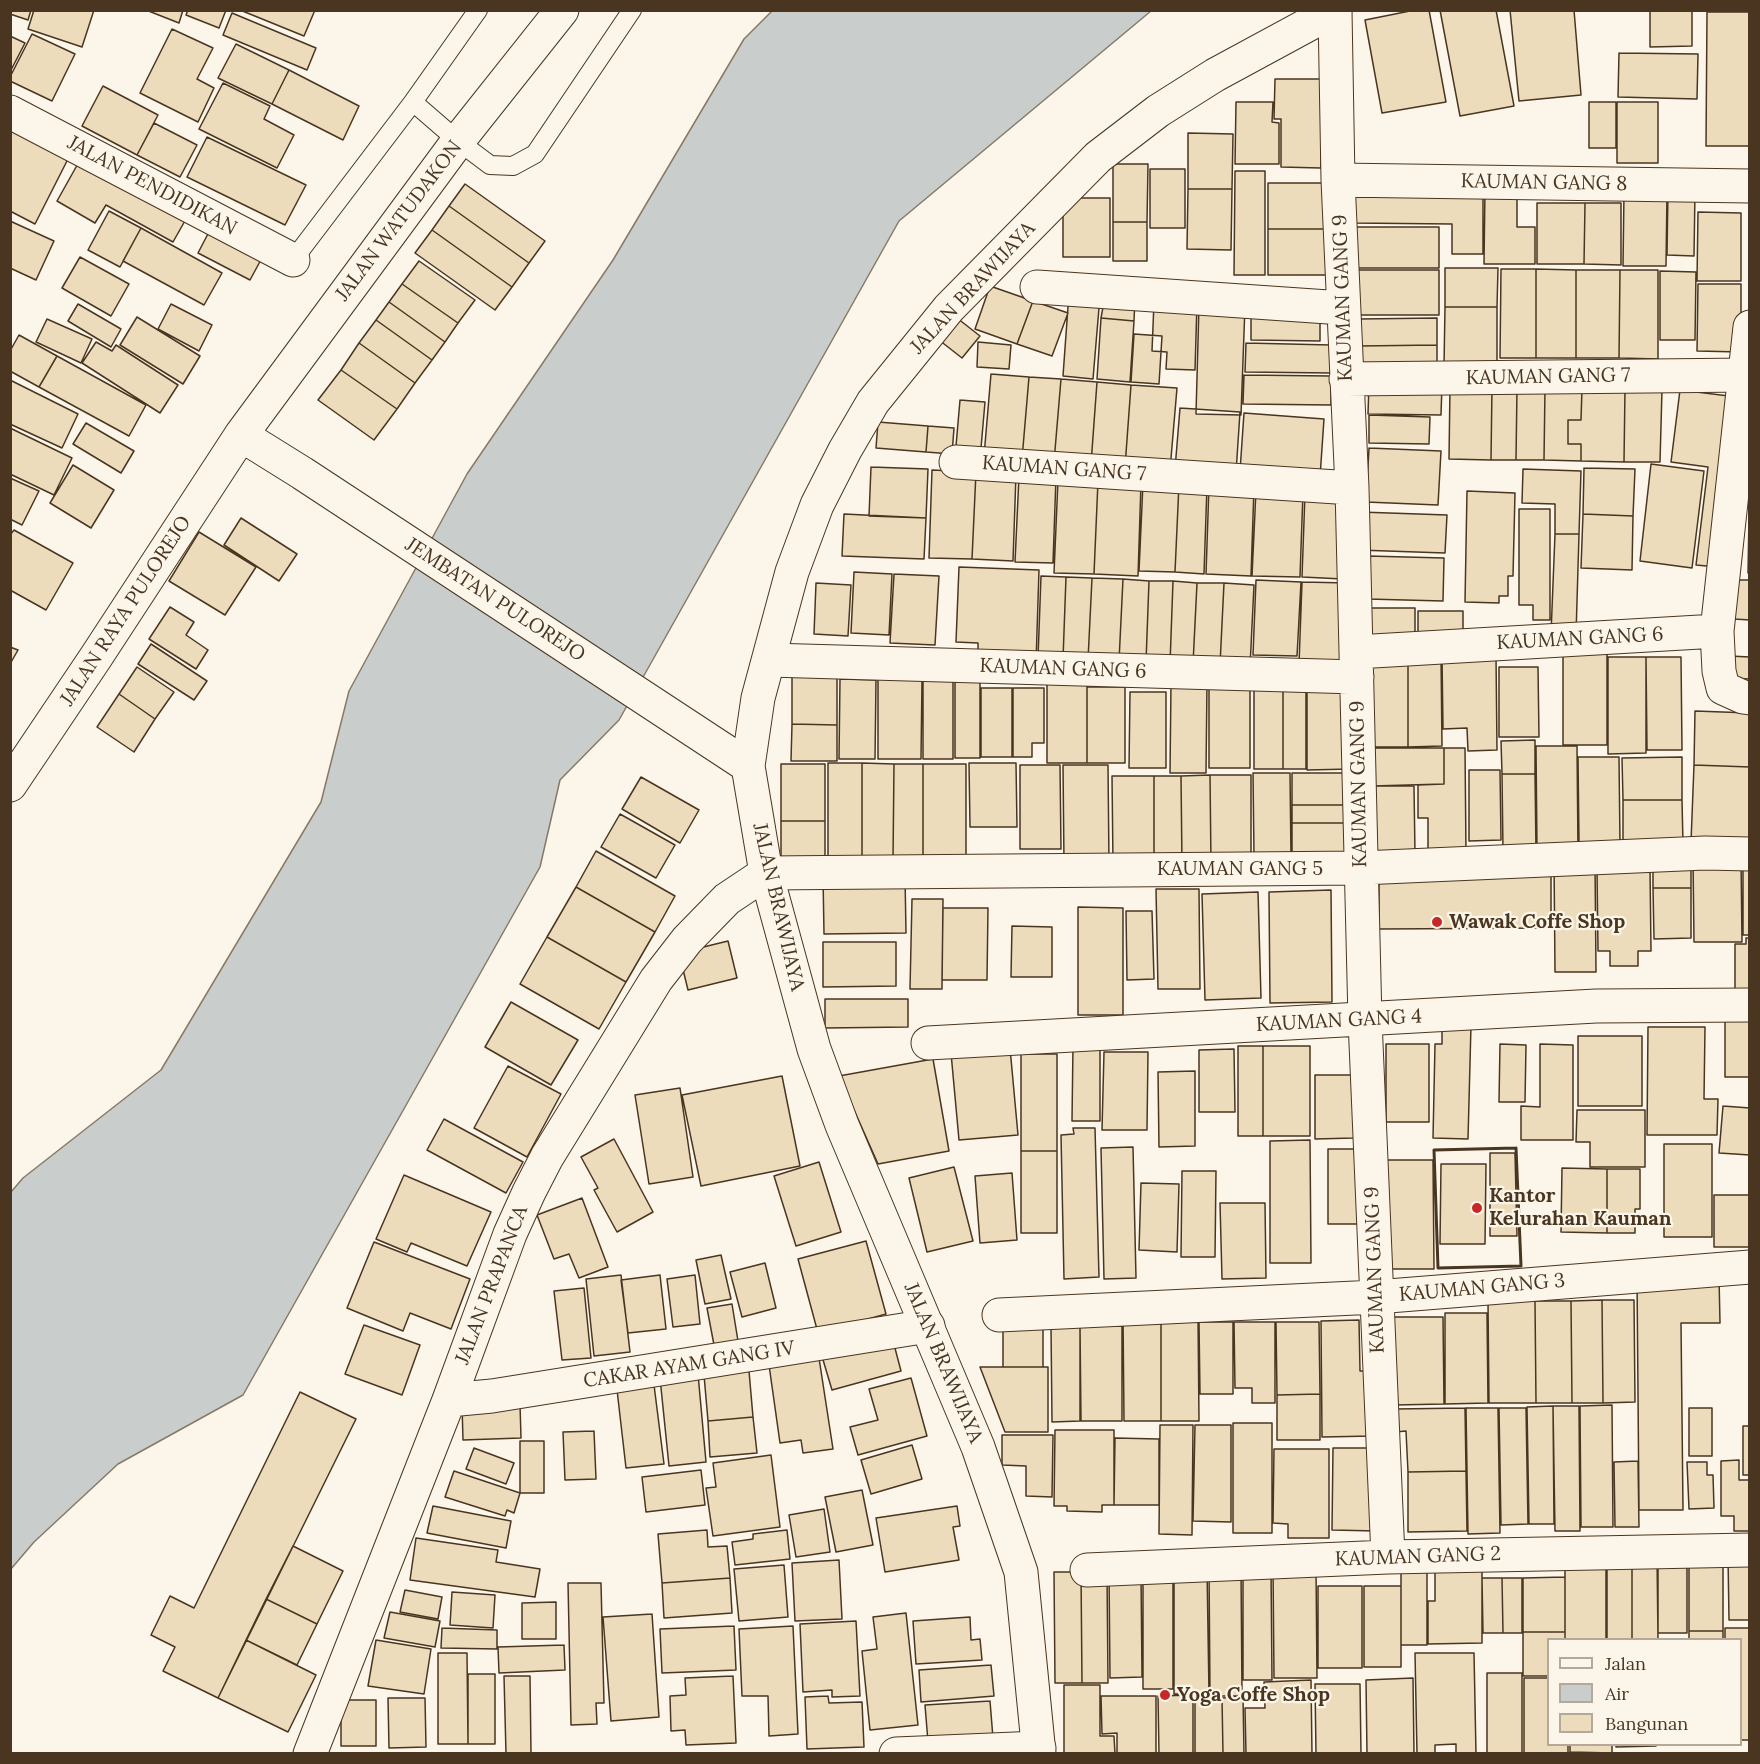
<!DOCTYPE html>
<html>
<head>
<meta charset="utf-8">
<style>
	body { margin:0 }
	#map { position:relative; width:1760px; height:1764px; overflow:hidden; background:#fbf6e9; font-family:Lora,serif }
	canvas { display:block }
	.frame { position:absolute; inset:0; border:12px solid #4a3520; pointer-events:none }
	.legend { position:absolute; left:1547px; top:1638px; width:195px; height:108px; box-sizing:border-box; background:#fbf6e9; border:2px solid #b4a999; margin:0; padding:8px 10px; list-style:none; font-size:18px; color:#4a3520 }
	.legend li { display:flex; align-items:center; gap:12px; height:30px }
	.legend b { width:30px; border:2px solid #b4a999 }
</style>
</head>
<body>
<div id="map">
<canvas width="1760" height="1764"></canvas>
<div class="frame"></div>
<ul class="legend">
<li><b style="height:8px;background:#fbf6e9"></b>Jalan</li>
<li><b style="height:16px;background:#c9cecd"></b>Air</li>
<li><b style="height:16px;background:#ecdcbc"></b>Bangunan</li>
</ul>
</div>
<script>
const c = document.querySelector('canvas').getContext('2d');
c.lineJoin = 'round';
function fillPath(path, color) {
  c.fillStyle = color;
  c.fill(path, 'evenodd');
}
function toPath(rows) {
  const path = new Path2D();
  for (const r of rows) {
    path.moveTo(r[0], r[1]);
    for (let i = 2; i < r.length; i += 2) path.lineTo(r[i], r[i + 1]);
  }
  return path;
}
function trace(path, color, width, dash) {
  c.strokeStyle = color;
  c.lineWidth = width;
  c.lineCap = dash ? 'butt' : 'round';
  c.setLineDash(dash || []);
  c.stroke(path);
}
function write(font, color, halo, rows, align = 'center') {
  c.font = font + ' Lora,serif';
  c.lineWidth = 4.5;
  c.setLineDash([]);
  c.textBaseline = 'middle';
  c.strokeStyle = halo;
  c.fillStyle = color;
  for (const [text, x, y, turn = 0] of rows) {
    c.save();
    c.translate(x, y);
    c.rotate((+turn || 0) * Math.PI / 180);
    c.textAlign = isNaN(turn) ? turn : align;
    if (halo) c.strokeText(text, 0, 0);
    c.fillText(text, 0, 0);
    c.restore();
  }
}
const water = toPath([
	[772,11,1151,11,899,221,619,720,560,780,540,867,243,1395,118,1464,34,1542,11,1569,11,1192,23,1178,161,1070,321,802,349,691,467,474,613,260,744,39,772,11]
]);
const building = toPath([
	[10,10,31,10,28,20,10,14,10,10],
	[34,10,94,10,82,47,28,29,34,10],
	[146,10,183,10,179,23,146,10],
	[188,10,226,10,219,28,186,15,188,10],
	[240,10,315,10,304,36,240,10],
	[1415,10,1429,10,1446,102,1382,113,1365,20,1415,10],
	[1440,10,1496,10,1514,106,1460,116,1440,10],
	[1510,10,1574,10,1581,95,1519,101,1510,10],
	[1650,10,1692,10,1692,46,1650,47,1650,10],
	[1707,12,1750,12,1750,146,1706,146,1707,12],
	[232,13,316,48,307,70,223,35,232,13],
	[172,29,213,48,197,79,214,88,198,122,140,93,172,29],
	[32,34,75,54,52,101,10,81,10,77,32,34],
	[10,36,25,43,10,72,10,36],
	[236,44,289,70,272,104,218,78,236,44],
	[1619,53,1698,54,1697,99,1618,97,1619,53],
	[289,70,359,106,343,140,272,104,289,70],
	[1275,79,1322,79,1321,168,1281,167,1281,119,1274,119,1275,79],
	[223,83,270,106,264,119,294,135,277,168,199,129,223,83],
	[103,86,158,115,137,155,82,126,103,86],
	[1236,102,1273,102,1272,122,1279,123,1279,164,1235,164,1236,102],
	[1589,102,1616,102,1616,148,1589,148,1589,102],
	[1617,102,1658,102,1658,163,1617,163,1617,102],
	[154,123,197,145,180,177,137,155,154,123],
	[10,126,69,157,35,224,10,211,10,126],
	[1188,133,1233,134,1232,189,1188,189,1188,133],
	[207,137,306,185,285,225,187,177,207,137],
	[80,160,186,219,173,242,106,205,95,223,57,201,80,160],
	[1113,164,1148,164,1147,222,1113,222,1113,164],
	[1150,169,1185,169,1185,228,1150,228,1150,169],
	[1235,171,1265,171,1265,275,1234,275,1235,171],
	[1268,183,1332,183,1331,229,1268,229,1268,183],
	[465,184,545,241,529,263,449,206,465,184],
	[1351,187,1483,188,1483,254,1452,254,1452,224,1351,223,1351,187],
	[1485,188,1517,188,1517,227,1535,227,1535,264,1484,264,1485,188],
	[1188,189,1232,189,1231,250,1187,249,1188,189],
	[1668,190,1695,191,1694,256,1667,255,1668,190],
	[1624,192,1667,192,1666,266,1623,266,1624,192],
	[1063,198,1110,198,1110,257,1063,257,1063,198],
	[1537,203,1585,203,1584,264,1537,264,1537,203],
	[1585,203,1621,203,1621,265,1584,264,1585,203],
	[449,206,529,263,512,287,432,230,449,206],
	[109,211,141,228,120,267,88,250,109,211],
	[1698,212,1741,213,1741,281,1697,281,1698,212],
	[10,221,54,241,36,280,10,268,10,221],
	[1113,222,1147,222,1147,261,1113,261,1113,222],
	[1349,227,1439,227,1439,268,1349,268,1349,227],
	[141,228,222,273,204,305,123,261,141,228],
	[211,228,263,256,250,280,198,253,211,228],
	[1268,229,1331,229,1331,275,1268,275,1268,229],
	[432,230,512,287,495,310,415,253,432,230],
	[80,257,129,284,111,316,62,288,80,257],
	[419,261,475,300,458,323,402,284,419,261],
	[1445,268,1498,268,1497,307,1445,307,1445,268],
	[1501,269,1536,269,1536,358,1500,358,1501,269],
	[1536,269,1576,270,1576,358,1536,358,1536,269],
	[1351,270,1439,270,1439,315,1351,315,1351,270],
	[1576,270,1620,270,1619,358,1576,358,1576,270],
	[1620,270,1658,270,1658,359,1619,358,1620,270],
	[1660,271,1696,272,1695,340,1660,340,1660,271],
	[402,284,458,323,445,342,389,302,402,284],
	[1698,284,1741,284,1741,352,1697,351,1698,284],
	[990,286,1033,301,1017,344,975,329,990,286],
	[1069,293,1100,296,1093,379,1063,376,1069,293],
	[1105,296,1135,298,1134,321,1101,318,1105,296],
	[1033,301,1068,313,1052,356,1017,344,1033,301],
	[389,302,445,342,432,360,376,320,389,302],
	[1154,302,1197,303,1195,370,1166,369,1167,352,1152,351,1154,302],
	[78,304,121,329,111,347,68,321,78,304],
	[171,304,212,325,199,351,158,329,171,304],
	[1199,305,1245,306,1241,415,1196,414,1199,305],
	[1445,307,1497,307,1497,366,1444,366,1445,307],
	[1251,311,1320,312,1320,341,1251,340,1251,311],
	[137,317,200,356,183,384,120,345,137,317],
	[957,318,980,336,962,358,939,340,957,318],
	[1101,318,1134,321,1130,382,1097,379,1101,318],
	[1437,318,1437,345,1359,346,1359,319,1437,318],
	[47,319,92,339,81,363,36,342,47,319],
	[376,320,432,360,415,383,359,343,376,320],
	[1134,334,1162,336,1159,384,1131,382,1134,334],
	[19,335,57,356,39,387,10,371,10,351,19,335],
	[96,342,112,351,116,345,178,385,160,413,82,363,96,342],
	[978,342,1011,345,1009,369,977,367,978,342],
	[359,343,415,383,397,409,341,370,359,343],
	[1246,343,1331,345,1331,373,1245,372,1246,343],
	[1437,345,1437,372,1359,373,1359,346,1437,345],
	[57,356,146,405,129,436,39,387,57,356],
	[341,370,397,409,374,440,318,400,341,370],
	[991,374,1029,377,1022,459,984,456,991,374],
	[1244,375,1331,376,1331,405,1243,404,1244,375],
	[1029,377,1061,379,1054,462,1022,459,1029,377],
	[1061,379,1097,382,1091,464,1054,462,1061,379],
	[10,380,78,414,62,448,10,424,10,380],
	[1097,382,1131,385,1125,467,1091,464,1097,382],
	[1369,383,1442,384,1441,415,1368,414,1369,383],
	[1131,385,1177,388,1170,470,1125,467,1131,385],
	[1450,387,1492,387,1491,460,1449,459,1450,387],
	[1492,387,1517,388,1516,460,1491,460,1492,387],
	[1517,388,1545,388,1544,460,1516,460,1517,388],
	[1545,388,1582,388,1581,420,1568,420,1568,444,1581,444,1581,461,1544,460,1545,388],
	[1582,388,1625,389,1624,462,1581,461,1581,444,1568,444,1568,420,1581,420,1582,388],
	[1625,389,1662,390,1660,462,1624,462,1625,389],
	[1680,390,1737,397,1717,567,1696,565,1708,467,1671,462,1680,390],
	[960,400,985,402,981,448,956,446,960,400],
	[1180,408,1240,412,1236,473,1175,469,1180,408],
	[1244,413,1324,419,1320,477,1240,471,1244,413],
	[1369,415,1430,417,1429,444,1369,443,1369,415],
	[878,422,928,426,926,452,876,448,878,422],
	[86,423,134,451,121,473,73,444,86,423],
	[928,426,954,428,952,454,926,452,928,426],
	[10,428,72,458,54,495,10,474,10,428],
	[1369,448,1441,451,1438,505,1366,502,1369,448],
	[1651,464,1704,471,1692,568,1640,561,1651,464],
	[73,465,114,490,91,528,50,503,73,465],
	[871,467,928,469,926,518,869,516,871,467],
	[1584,468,1635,469,1633,516,1583,514,1584,468],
	[1523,469,1581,471,1579,534,1555,534,1555,504,1522,503,1523,469],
	[932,470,976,472,972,559,929,558,932,470],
	[976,472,1016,474,1013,561,972,559,976,472],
	[1019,476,1056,477,1053,563,1015,562,1019,476],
	[10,478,39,491,22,525,10,519,10,478],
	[1058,480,1098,481,1094,574,1054,573,1058,480],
	[1098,481,1141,483,1138,576,1094,574,1098,481],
	[1143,483,1179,484,1175,572,1139,571,1143,483],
	[1179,484,1207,486,1204,574,1175,572,1179,484],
	[1209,485,1254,487,1251,576,1206,574,1209,485],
	[1256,490,1303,492,1300,577,1252,576,1256,490],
	[1467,491,1515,493,1513,576,1508,576,1508,596,1499,596,1499,603,1465,602,1467,491],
	[1305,493,1347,495,1343,579,1302,577,1305,493],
	[1519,509,1550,509,1550,620,1533,620,1533,605,1519,605,1519,509],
	[1360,512,1447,515,1445,553,1358,550,1360,512],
	[844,514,926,518,924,559,842,556,844,514],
	[1583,514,1633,516,1632,570,1581,568,1583,514],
	[1749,516,1750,516,1750,573,1748,573,1749,516],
	[241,518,297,554,279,581,224,545,241,518],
	[14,530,73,563,46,610,10,590,10,535,14,530],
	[199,532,256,567,225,615,169,581,199,532],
	[1555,534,1579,534,1576,635,1551,634,1555,534],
	[1368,556,1444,558,1443,601,1367,599,1368,556],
	[959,567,1039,570,1036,663,978,660,978,643,956,642,959,567],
	[854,572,892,574,889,635,851,633,854,572],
	[894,574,939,576,935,645,890,643,894,574],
	[1041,576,1066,577,1063,659,1038,658,1041,576],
	[1066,577,1092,578,1088,660,1063,659,1066,577],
	[1092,578,1123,579,1119,661,1088,660,1092,578],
	[1123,579,1149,581,1146,662,1119,661,1123,579],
	[1256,580,1301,582,1297,656,1253,655,1256,580],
	[1735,580,1750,580,1750,620,1734,619,1735,580],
	[1149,581,1173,581,1170,664,1146,662,1149,581],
	[1173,581,1197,583,1193,664,1170,664,1173,581],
	[1302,582,1348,583,1345,665,1299,664,1302,582],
	[816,583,851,585,848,636,814,634,816,583],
	[1197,583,1224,583,1220,665,1193,664,1197,583],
	[1224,583,1254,585,1250,667,1220,665,1224,583],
	[170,607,194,622,186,635,208,650,196,669,149,639,170,607],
	[1367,608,1415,608,1415,644,1367,644,1367,608],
	[1418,611,1463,611,1463,642,1418,643,1418,611],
	[151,644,207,681,194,700,138,664,151,644],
	[10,647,18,650,10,664,10,647],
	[1563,649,1607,649,1607,745,1563,745,1563,649],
	[1408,656,1441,656,1442,746,1408,747,1408,656],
	[1408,656,1408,747,1368,747,1367,657,1408,656],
	[1442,656,1496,656,1497,750,1468,751,1467,728,1443,729,1442,656],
	[1729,656,1750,657,1750,679,1728,678,1729,656],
	[1608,657,1646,657,1646,753,1608,754,1608,657],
	[1646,657,1681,657,1682,750,1647,750,1646,657],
	[137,667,174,692,155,719,119,694,137,667],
	[1499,667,1538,667,1539,737,1499,737,1499,667],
	[792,673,837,674,837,725,792,724,792,673],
	[923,678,953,678,953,759,923,759,923,678],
	[955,678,980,678,980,758,955,758,955,678],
	[840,679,876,680,875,759,839,759,840,679],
	[878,679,922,680,921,759,878,759,878,679],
	[1047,681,1087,681,1087,763,1047,763,1047,681],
	[1254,682,1283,682,1283,769,1254,769,1254,682],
	[1283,682,1306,682,1306,769,1283,769,1283,682],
	[1171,683,1207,683,1206,773,1170,773,1171,683],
	[1209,683,1250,683,1250,768,1209,768,1209,683],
	[1307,683,1350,683,1351,769,1307,770,1307,683],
	[1087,687,1125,687,1125,763,1087,763,1087,687],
	[981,688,1012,688,1012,757,981,757,981,688],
	[1013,688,1044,688,1044,743,1032,743,1032,757,1013,757,1013,688],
	[1130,692,1166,692,1166,768,1129,768,1130,692],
	[119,694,155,719,134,752,97,727,119,694],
	[1695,711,1750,713,1750,767,1694,765,1695,711],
	[792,724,837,725,837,761,791,761,792,724],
	[1535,740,1535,774,1502,774,1501,741,1535,740],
	[1536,746,1577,746,1578,851,1537,851,1536,746],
	[1371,748,1444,748,1444,784,1372,786,1371,748],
	[1444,748,1465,748,1466,853,1428,854,1428,818,1418,818,1418,785,1444,784,1444,748],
	[1578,757,1619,757,1620,844,1579,844,1578,757],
	[1682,757,1682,800,1623,800,1622,758,1682,757],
	[828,763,862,763,862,861,828,861,828,763],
	[862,763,894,764,893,861,862,861,862,763],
	[969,763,1016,763,1017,827,970,827,969,763],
	[781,764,825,764,825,821,781,821,781,764],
	[894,764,923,764,923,861,893,861,894,764],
	[923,764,966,764,966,861,923,861,923,764],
	[1020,765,1060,765,1061,849,1020,849,1020,765],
	[1063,765,1108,765,1109,864,1064,864,1063,765],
	[1694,765,1750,767,1750,845,1691,842,1694,765],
	[1469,770,1500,770,1501,840,1469,841,1469,770],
	[1253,773,1290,773,1291,856,1254,856,1253,773],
	[1292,773,1347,773,1348,805,1292,805,1292,773],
	[1502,774,1535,774,1536,851,1503,851,1502,774],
	[1210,775,1211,865,1182,865,1181,776,1210,775],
	[1210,775,1251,775,1251,865,1211,865,1210,775],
	[1112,776,1154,776,1154,865,1113,865,1112,776],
	[1154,776,1181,776,1182,865,1154,865,1154,776],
	[641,777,699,810,680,843,622,809,641,777],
	[1372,786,1414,786,1415,854,1372,854,1372,786],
	[1623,800,1682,800,1683,844,1623,844,1623,800],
	[1292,805,1348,805,1348,823,1292,823,1292,805],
	[620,814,675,845,656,878,601,847,620,814],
	[781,821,825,821,825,863,781,863,781,821],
	[1292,823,1348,823,1348,862,1292,862,1292,823],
	[596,851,675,896,655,932,576,887,596,851],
	[1653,856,1691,856,1691,888,1653,888,1653,856],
	[1741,858,1742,942,1694,942,1693,859,1741,858],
	[1554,860,1595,860,1596,972,1555,972,1554,860],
	[1743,862,1750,862,1750,935,1743,935,1743,862],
	[1650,869,1651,951,1638,951,1638,966,1610,966,1610,951,1598,951,1597,870,1650,869],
	[1551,871,1551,928,1379,929,1379,872,1551,871],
	[823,876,905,876,906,933,824,934,823,876],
	[576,887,655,932,626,982,547,937,576,887],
	[1653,888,1691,888,1691,938,1654,939,1653,888],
	[1156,889,1199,889,1200,989,1158,989,1156,889],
	[1331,890,1332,1002,1270,1003,1269,892,1331,890],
	[1258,892,1261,998,1205,1000,1202,894,1258,892],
	[912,899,943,899,942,989,910,989,912,899],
	[1078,907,1123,908,1123,1015,1078,1015,1078,907],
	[943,908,988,908,987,980,942,980,943,908],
	[1126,911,1152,911,1154,979,1127,980,1126,911],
	[1012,926,1052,927,1052,977,1011,977,1012,926],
	[547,937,626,982,599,1029,520,984,547,937],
	[1746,938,1750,938,1750,996,1735,996,1735,944,1746,944,1746,938],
	[728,941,737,978,688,990,679,953,728,941],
	[823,942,896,942,896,986,823,987,823,942],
	[825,999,908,999,908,1027,825,1028,825,999],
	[511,1002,578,1040,551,1085,485,1047,511,1002],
	[1725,1007,1750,1007,1750,1077,1725,1077,1725,1007],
	[1442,1025,1471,1025,1468,1139,1433,1138,1435,1044,1442,1044,1442,1025],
	[1648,1027,1705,1027,1704,1099,1718,1099,1717,1135,1647,1135,1648,1027],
	[1578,1036,1642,1036,1642,1106,1578,1106,1578,1036],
	[1386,1044,1429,1044,1429,1122,1386,1122,1386,1044],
	[1500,1044,1526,1045,1525,1102,1499,1102,1500,1044],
	[1540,1044,1573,1045,1573,1140,1521,1140,1521,1106,1540,1107,1540,1044],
	[1073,1045,1100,1045,1100,1121,1072,1121,1073,1045],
	[1238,1046,1263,1046,1263,1136,1238,1136,1238,1046],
	[1263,1046,1310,1046,1310,1136,1263,1136,1263,1046],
	[1010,1048,1018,1135,959,1140,951,1053,1010,1048],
	[1234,1049,1235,1112,1199,1112,1199,1050,1234,1049],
	[1104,1052,1148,1052,1147,1130,1102,1130,1104,1052],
	[1021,1054,1057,1054,1057,1151,1021,1151,1021,1054],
	[933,1059,949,1151,878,1164,839,1076,933,1059],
	[508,1066,561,1094,527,1157,474,1128,508,1066],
	[1195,1071,1195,1146,1159,1147,1158,1072,1195,1071],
	[1315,1075,1354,1075,1354,1138,1315,1139,1315,1075],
	[782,1076,800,1166,701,1186,682,1095,782,1076],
	[680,1088,693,1177,649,1184,635,1095,680,1088],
	[1723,1106,1750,1108,1750,1155,1719,1153,1723,1106],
	[1577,1110,1645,1110,1645,1167,1590,1167,1590,1142,1576,1142,1577,1110],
	[444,1119,523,1162,506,1193,427,1150,444,1119],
	[1073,1128,1095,1128,1099,1277,1064,1279,1061,1135,1074,1134,1073,1128],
	[614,1139,653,1212,617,1232,594,1190,598,1188,581,1157,614,1139],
	[1310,1140,1311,1263,1270,1263,1270,1141,1310,1140],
	[1664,1144,1712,1144,1712,1237,1664,1237,1664,1144],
	[1133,1147,1136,1278,1104,1279,1101,1148,1133,1147],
	[1328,1149,1363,1149,1363,1224,1328,1224,1328,1149],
	[1021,1151,1057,1151,1057,1233,1021,1233,1021,1151],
	[1490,1153,1515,1153,1517,1236,1490,1236,1490,1153],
	[1387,1160,1433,1160,1434,1269,1388,1269,1387,1160],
	[819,1162,841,1232,796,1246,774,1176,819,1162],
	[1441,1164,1486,1164,1485,1244,1440,1244,1441,1164],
	[954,1167,973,1241,927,1252,909,1178,954,1167],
	[1562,1168,1607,1169,1607,1233,1561,1232,1562,1168],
	[1607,1169,1640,1169,1640,1209,1635,1209,1635,1233,1607,1233,1607,1169],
	[1182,1171,1216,1171,1215,1257,1181,1257,1182,1171],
	[1012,1173,1017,1240,980,1243,975,1176,1012,1173],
	[404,1175,491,1212,467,1266,411,1243,407,1252,376,1239,404,1175],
	[1141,1183,1179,1184,1177,1252,1139,1250,1141,1183],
	[1714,1195,1750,1195,1750,1247,1714,1247,1714,1195],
	[582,1198,608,1267,579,1278,569,1254,554,1259,537,1215,582,1198],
	[1220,1203,1265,1203,1266,1278,1222,1279,1220,1203],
	[866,1241,886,1314,818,1333,798,1259,866,1241],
	[374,1242,470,1279,451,1329,410,1313,403,1331,347,1308,374,1242],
	[721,1255,731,1299,705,1304,696,1260,721,1255],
	[765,1263,776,1308,742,1317,730,1272,765,1263],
	[621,1275,630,1352,594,1356,586,1279,621,1275],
	[660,1275,666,1329,628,1333,621,1280,660,1275],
	[695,1275,700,1324,673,1327,667,1279,695,1275],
	[1637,1277,1719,1277,1720,1323,1681,1323,1683,1510,1639,1510,1637,1277],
	[584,1288,591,1358,562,1360,554,1291,584,1288],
	[1602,1300,1634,1300,1635,1402,1603,1403,1602,1300],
	[1602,1300,1603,1403,1572,1403,1571,1301,1602,1300],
	[1535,1301,1536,1403,1489,1403,1488,1302,1535,1301],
	[1535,1301,1571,1301,1572,1403,1536,1403,1535,1301],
	[732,1304,738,1341,714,1345,707,1308,732,1304],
	[1445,1313,1487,1313,1488,1403,1445,1404,1445,1313],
	[1123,1315,1161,1315,1161,1421,1124,1421,1123,1315],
	[1161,1315,1198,1315,1199,1421,1161,1421,1161,1315],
	[1393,1317,1443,1317,1444,1404,1394,1405,1393,1317],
	[1003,1318,1043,1318,1043,1367,1003,1367,1003,1318],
	[1359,1320,1360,1371,1372,1371,1373,1436,1322,1437,1321,1321,1359,1320],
	[1199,1322,1233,1322,1233,1394,1200,1394,1199,1322],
	[1234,1322,1275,1322,1275,1403,1252,1403,1252,1388,1235,1388,1234,1322],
	[1276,1322,1319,1322,1320,1394,1277,1395,1276,1322],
	[364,1325,420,1345,402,1395,345,1374,364,1325],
	[1051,1326,1080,1326,1080,1421,1052,1422,1051,1326],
	[1080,1326,1122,1326,1122,1421,1081,1421,1080,1326],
	[891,1333,901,1371,832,1390,821,1353,891,1333],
	[819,1358,833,1449,803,1453,801,1440,780,1443,769,1365,819,1358],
	[980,1367,1048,1367,1048,1432,1005,1432,980,1367],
	[749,1371,753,1417,708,1421,704,1375,749,1371],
	[698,1374,706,1462,669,1466,660,1378,698,1374],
	[653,1377,664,1464,626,1468,616,1381,653,1377],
	[911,1378,927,1436,858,1455,850,1427,878,1420,869,1389,911,1378],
	[300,1392,356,1419,218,1698,163,1671,175,1647,151,1635,170,1596,194,1608,300,1392],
	[1320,1394,1320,1440,1277,1440,1277,1395,1320,1394],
	[520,1404,521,1438,463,1440,462,1405,520,1404],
	[1612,1405,1613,1527,1581,1527,1580,1406,1612,1405],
	[1553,1406,1579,1406,1580,1531,1555,1531,1553,1406],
	[1553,1406,1554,1524,1529,1524,1527,1407,1553,1406],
	[1465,1408,1466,1471,1408,1472,1406,1431,1395,1432,1395,1409,1465,1408],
	[1466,1408,1498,1408,1500,1533,1468,1534,1466,1408],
	[1499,1408,1526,1408,1528,1524,1501,1525,1499,1408],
	[1689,1408,1712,1408,1712,1456,1689,1456,1689,1408],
	[753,1417,757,1453,710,1457,708,1421,753,1417],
	[1233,1423,1272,1423,1272,1533,1233,1533,1233,1423],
	[1160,1425,1193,1425,1192,1535,1159,1534,1160,1425],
	[1195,1425,1231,1425,1231,1522,1193,1521,1195,1425],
	[1743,1426,1750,1426,1750,1475,1743,1475,1743,1426],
	[1055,1430,1114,1430,1114,1505,1102,1505,1102,1512,1067,1511,1067,1506,1054,1506,1055,1430],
	[594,1431,596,1479,565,1480,563,1432,594,1431],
	[1002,1435,1053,1435,1052,1497,1026,1496,1026,1466,1002,1465,1002,1435],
	[1115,1438,1159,1439,1159,1505,1114,1505,1115,1438],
	[520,1441,544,1441,544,1493,520,1493,520,1441],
	[912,1445,922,1479,871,1494,861,1460,912,1445],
	[474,1448,514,1463,506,1484,466,1469,474,1448],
	[1333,1448,1378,1448,1377,1531,1332,1530,1333,1448],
	[1274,1449,1329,1449,1329,1538,1288,1538,1288,1524,1273,1523,1274,1449],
	[771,1455,780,1527,713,1536,706,1488,716,1487,713,1463,771,1455],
	[1739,1460,1739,1480,1750,1480,1750,1531,1734,1531,1734,1516,1721,1516,1721,1461,1739,1460],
	[1638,1461,1639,1527,1615,1527,1614,1462,1638,1461],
	[1687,1462,1707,1462,1707,1475,1713,1475,1714,1508,1689,1509,1687,1462],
	[701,1470,705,1505,646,1512,642,1477,701,1470],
	[454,1471,520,1493,514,1513,507,1510,505,1516,445,1497,454,1471],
	[1466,1471,1467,1531,1408,1532,1408,1472,1466,1471],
	[862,1490,873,1545,836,1552,825,1497,862,1490],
	[433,1506,511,1521,506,1548,427,1533,433,1506],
	[957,1506,960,1526,953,1527,959,1560,885,1572,876,1518,957,1506],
	[824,1509,830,1552,796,1557,789,1515,824,1509],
	[707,1530,708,1547,727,1546,730,1578,662,1583,658,1534,707,1530],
	[787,1530,790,1559,735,1565,732,1542,753,1539,753,1534,787,1530],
	[416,1538,498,1550,496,1562,540,1569,535,1597,410,1580,416,1538],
	[293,1546,343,1571,317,1624,266,1599,293,1546],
	[1607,1556,1632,1556,1632,1640,1607,1640,1607,1556],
	[1632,1556,1657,1556,1658,1640,1632,1640,1632,1556],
	[1728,1556,1750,1556,1750,1620,1729,1620,1728,1556],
	[1565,1557,1606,1557,1606,1640,1565,1640,1565,1557],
	[1401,1558,1427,1558,1427,1645,1401,1645,1401,1558],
	[1658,1559,1687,1559,1687,1633,1658,1633,1658,1559],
	[1689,1559,1723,1559,1723,1631,1689,1631,1689,1559],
	[839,1560,842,1619,795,1621,792,1563,839,1560],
	[1435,1563,1482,1563,1482,1643,1428,1644,1428,1601,1435,1601,1435,1563],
	[784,1565,788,1617,739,1621,734,1569,784,1565],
	[1209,1567,1241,1567,1242,1696,1210,1696,1209,1567],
	[1243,1567,1271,1567,1272,1680,1243,1680,1243,1567],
	[1273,1567,1316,1567,1317,1678,1274,1678,1273,1567],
	[1173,1568,1173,1689,1143,1689,1143,1569,1173,1568],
	[1207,1568,1209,1694,1174,1694,1174,1569,1207,1568],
	[1054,1572,1081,1572,1082,1683,1055,1683,1054,1572],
	[1081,1572,1107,1572,1108,1683,1082,1683,1081,1572],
	[1109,1572,1141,1572,1142,1677,1110,1678,1109,1572],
	[1565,1577,1565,1632,1523,1632,1523,1578,1565,1577],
	[730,1578,732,1613,664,1618,662,1583,730,1578],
	[1482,1578,1502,1578,1503,1633,1483,1633,1482,1578],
	[1502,1578,1522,1578,1522,1633,1503,1633,1502,1578],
	[568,1583,601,1583,604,1703,596,1703,597,1724,571,1725,568,1583],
	[1318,1586,1362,1586,1362,1668,1318,1668,1318,1586],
	[1364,1586,1401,1586,1401,1667,1364,1667,1364,1586],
	[405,1590,442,1597,438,1619,400,1612,405,1590],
	[452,1592,495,1595,493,1628,450,1625,452,1592],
	[266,1599,317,1624,297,1665,246,1640,266,1599],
	[556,1602,556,1639,522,1639,522,1603,556,1602],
	[390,1612,440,1621,435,1647,384,1638,390,1612],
	[906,1613,918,1725,870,1730,862,1651,877,1649,873,1617,906,1613],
	[652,1614,659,1717,611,1721,603,1617,652,1614],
	[970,1617,971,1640,980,1639,982,1660,916,1664,913,1621,970,1617],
	[856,1621,860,1696,832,1697,832,1690,803,1692,800,1624,856,1621],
	[734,1626,736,1670,662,1673,660,1629,734,1626],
	[793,1626,798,1734,769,1736,768,1696,742,1696,739,1629,793,1626],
	[442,1628,497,1630,497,1649,441,1648,442,1628],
	[1725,1628,1750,1628,1750,1740,1741,1740,1740,1640,1725,1640,1725,1628],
	[1689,1631,1723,1631,1723,1640,1689,1640,1689,1631],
	[1523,1632,1565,1632,1565,1640,1548,1640,1548,1676,1523,1676,1523,1632],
	[246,1640,316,1675,288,1732,218,1698,246,1640],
	[376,1640,431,1649,424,1694,368,1686,376,1640],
	[564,1645,565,1670,499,1673,498,1647,564,1645],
	[438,1653,467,1653,468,1744,438,1744,438,1653],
	[1415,1653,1474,1653,1476,1754,1456,1754,1456,1744,1435,1745,1435,1754,1417,1754,1415,1653],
	[991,1665,994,1696,921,1702,919,1670,991,1665],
	[1487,1673,1522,1673,1522,1753,1487,1753,1487,1673],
	[468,1674,495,1674,495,1744,468,1744,468,1674],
	[504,1676,530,1676,531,1754,506,1754,504,1676],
	[733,1676,736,1743,686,1745,685,1730,671,1731,670,1696,686,1695,685,1678,733,1676],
	[1413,1678,1414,1754,1367,1754,1366,1680,1413,1678],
	[1524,1678,1548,1678,1548,1744,1568,1744,1568,1754,1524,1754,1524,1678],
	[1311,1680,1312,1754,1246,1754,1245,1708,1265,1708,1264,1682,1311,1680],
	[1315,1684,1360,1684,1361,1754,1316,1754,1315,1684],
	[1064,1685,1100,1685,1100,1736,1114,1736,1115,1754,1064,1754,1064,1685],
	[1193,1695,1193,1754,1159,1754,1158,1696,1193,1695],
	[828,1696,829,1703,862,1702,864,1747,807,1749,805,1697,828,1696],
	[1101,1696,1156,1696,1156,1754,1117,1754,1117,1733,1102,1734,1101,1696],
	[1243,1697,1244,1754,1223,1754,1222,1698,1243,1697],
	[388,1698,425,1698,426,1747,389,1748,388,1698],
	[1195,1698,1222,1698,1223,1754,1195,1754,1195,1698],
	[341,1700,376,1700,376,1746,341,1746,341,1700],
	[990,1701,993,1738,928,1742,925,1705,990,1701],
	[1570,1744,1612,1744,1612,1753,1570,1752,1570,1744],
	[1616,1744,1656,1744,1656,1746,1616,1747,1616,1744]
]);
const lane = toPath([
	[413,102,458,141,490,165,513,166,535,154,632,10],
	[293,260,413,102,478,10]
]);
const street = toPath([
	[1335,11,1338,180,1352,488,1365,1020,1388,1557],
	[10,112,293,260],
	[1338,180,1750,186],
	[1037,287,1343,308],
	[1750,327,1717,631,1719,671,1723,688,1743,697,1750,698],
	[1346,379,1750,375],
	[956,462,1352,488],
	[1356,652,1717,631],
	[769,660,1357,677],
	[928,1043,1596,1006,1750,1005],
	[999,1315,1376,1297,1750,1267],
	[449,1400,492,1396,928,1326],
	[1087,1570,1388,1557,1750,1550],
	[310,1754,449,1400,510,1234,529,1192,547,1157,656,980,687,940,727,899,766,873,1361,868,1705,853,1750,854],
	[896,1754,1039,1748]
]);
const secondary = toPath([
	[241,435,302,473,748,766],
	[10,785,96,657,241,435,458,141,562,10],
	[1039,1754,1021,1572,978,1447,842,1125,814,1049,766,873,748,766,758,698,792,572,817,505,845,450,873,402,949,308,1098,157,1158,111,1215,75,1335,10]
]);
const wall = toPath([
	[1516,1148,1521,1266,1438,1268,1434,1150,1516,1148]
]);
const markers = [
	[1437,922,6,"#c62828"],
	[1477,1208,6,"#c62828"],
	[1165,1695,6,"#c62828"]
];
const streetNames = [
	["KAUMAN GANG 8",1544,183,1],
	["JALAN PENDIDIKAN",152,186,28],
	["JALAN WATUDAKON",399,221,-53],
	["JALAN BRAWIJAYA",973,288,-47],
	["KAUMAN GANG 9",1343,298,-92],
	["KAUMAN GANG 7",1548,377,-1],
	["KAUMAN GANG 7",1064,469,4],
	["JEMBATAN PULOREJO",495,600,33],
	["JALAN RAYA PULOREJO",126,611,-57],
	["KAUMAN GANG 6",1580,639,-3],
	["KAUMAN GANG 6",1063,669,2],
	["KAUMAN GANG 9",1359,784,-91],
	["KAUMAN GANG 5",1240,869],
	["JALAN BRAWIJAYA",778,907,77],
	["KAUMAN GANG 4",1339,1021,-3],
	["KAUMAN GANG 9",1375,1270,-92],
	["JALAN PRAPANCA",492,1285,-69],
	["KAUMAN GANG 3",1482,1288,-5],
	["JALAN BRAWIJAYA",943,1363,67],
	["CAKAR AYAM GANG IV",689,1365,-9],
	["KAUMAN GANG 2",1418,1557,-2]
];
const poiNames = [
	["Wawak Coffe Shop",1449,922],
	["Kantor",1489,1196],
	["Kelurahan Kauman",1489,1219],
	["Yoga Coffe Shop",1177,1695]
];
fillPath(water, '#c9cecd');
trace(water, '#887966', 1.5);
fillPath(building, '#ecdcbc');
trace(building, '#4a3520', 1.5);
trace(lane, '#4a3520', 20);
trace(street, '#4a3520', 35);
trace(secondary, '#4a3520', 35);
trace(lane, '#fbf6e9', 18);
trace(street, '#fbf6e9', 33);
trace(secondary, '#fbf6e9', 33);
trace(wall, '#4a3520', 3);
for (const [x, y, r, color] of markers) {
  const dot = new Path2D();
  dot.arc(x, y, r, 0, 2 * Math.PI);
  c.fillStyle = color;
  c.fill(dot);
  trace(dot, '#fbf6e9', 2);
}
write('20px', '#4a3520', '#fbf6e9', streetNames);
write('bold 20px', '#4a3520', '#fbf6e9', poiNames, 'left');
</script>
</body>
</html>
